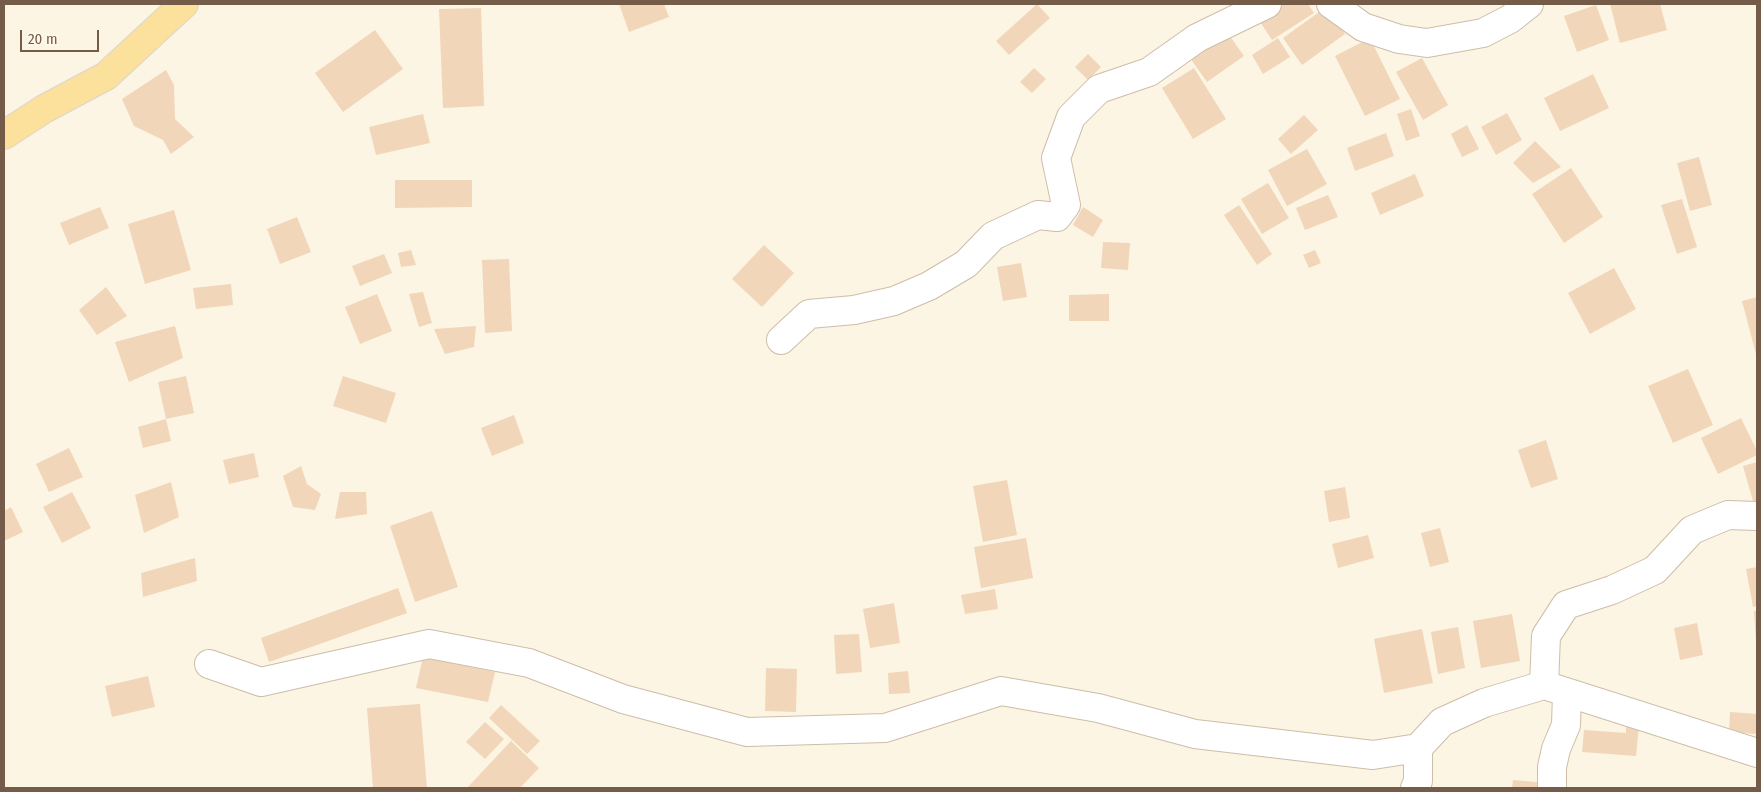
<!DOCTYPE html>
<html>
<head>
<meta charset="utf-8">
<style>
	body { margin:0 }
	#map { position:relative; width:1761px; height:792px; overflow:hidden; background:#fcf5e3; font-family:"Fira Sans Condensed",sans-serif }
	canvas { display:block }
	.frame { position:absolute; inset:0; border:5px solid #745c49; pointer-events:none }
	.scale { position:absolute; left:20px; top:30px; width:79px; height:22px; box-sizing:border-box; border:2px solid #745c49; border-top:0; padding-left:6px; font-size:15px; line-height:18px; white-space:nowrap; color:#745c49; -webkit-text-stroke:4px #fff8e9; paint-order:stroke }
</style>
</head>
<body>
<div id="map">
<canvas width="1761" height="792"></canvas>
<div class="frame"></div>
<div class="scale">20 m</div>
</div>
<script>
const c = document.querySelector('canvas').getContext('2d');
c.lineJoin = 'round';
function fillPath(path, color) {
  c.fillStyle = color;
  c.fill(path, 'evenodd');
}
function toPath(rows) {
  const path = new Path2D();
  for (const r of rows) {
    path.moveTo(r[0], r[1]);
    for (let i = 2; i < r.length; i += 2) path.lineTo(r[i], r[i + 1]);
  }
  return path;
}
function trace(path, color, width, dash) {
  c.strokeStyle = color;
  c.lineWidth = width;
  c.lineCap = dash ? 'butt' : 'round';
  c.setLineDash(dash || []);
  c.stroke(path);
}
const building = toPath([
	[619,4,664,4,669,17,629,32],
	[1037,4,1050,18,1009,55,996,41],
	[1284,4,1308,4,1314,13,1272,40,1259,20],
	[1610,4,1660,4,1667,30,1620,43],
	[1596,5,1609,40,1577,52,1564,16],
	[1326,7,1345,34,1302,65,1283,38],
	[481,8,484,106,443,108,439,9],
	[375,30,403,69,343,112,315,73],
	[1227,32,1244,56,1207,82,1190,58],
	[1278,38,1290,57,1263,74,1252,55],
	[1370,38,1400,99,1365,116,1335,56],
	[1088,54,1101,67,1088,80,1075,67],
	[1422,58,1448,105,1423,120,1396,72],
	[1034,68,1046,79,1032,93,1020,82],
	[1194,68,1226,119,1193,139,1162,88],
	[166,70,174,85,175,119,194,137,171,154,163,140,134,126,122,99],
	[1593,74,1609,108,1560,131,1544,98],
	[1411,109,1420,136,1406,141,1397,114],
	[1507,113,1522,140,1496,155,1481,127],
	[423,114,430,143,376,155,369,127],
	[1304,115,1318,130,1291,154,1278,139],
	[1467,125,1479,149,1462,157,1451,134],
	[1386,133,1394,156,1355,171,1347,148],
	[1535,141,1561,167,1533,183,1513,163],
	[1307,149,1327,184,1287,206,1268,170],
	[1699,157,1712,205,1690,211,1677,163],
	[1571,168,1603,217,1564,243,1532,194],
	[1415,174,1424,196,1380,215,1371,193],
	[395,180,472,180,472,207,395,208],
	[1268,183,1289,218,1262,234,1241,199],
	[1328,195,1338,217,1305,230,1296,208],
	[1682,199,1697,247,1677,254,1661,205],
	[1239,205,1272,254,1257,265,1224,215],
	[100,207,109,228,69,245,60,223],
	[1083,207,1103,220,1093,237,1073,225],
	[174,210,191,270,145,284,128,224],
	[297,217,311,252,280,264,267,229],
	[1103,242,1130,243,1128,270,1101,268],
	[764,245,794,273,762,307,732,279],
	[411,250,416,265,401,267,398,253],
	[1315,250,1321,263,1309,268,1303,255],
	[384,254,392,273,360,286,352,266],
	[509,259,512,331,485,333,482,260],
	[1021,263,1027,297,1003,301,997,267],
	[1614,268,1636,309,1590,334,1568,293],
	[231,284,233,305,196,309,193,288],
	[106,287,127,316,97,335,79,310],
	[423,292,432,323,419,327,409,294],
	[377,294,392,331,360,344,345,307],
	[1109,294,1109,321,1069,321,1069,295],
	[1757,297,1757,358,1742,301],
	[175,326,183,358,129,382,115,342],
	[476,326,474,347,445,354,434,329],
	[1688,369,1713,425,1673,443,1648,386],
	[186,376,194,413,166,419,158,382],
	[343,376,396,393,386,423,333,406],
	[514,415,524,443,492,456,481,428],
	[1741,418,1757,451,1757,455,1718,474,1701,438],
	[166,419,171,441,143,448,138,427],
	[1546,440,1558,479,1531,488,1518,450],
	[69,448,83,477,49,492,36,464],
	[254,453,259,477,229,484,223,460],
	[1757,462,1757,507,1755,508,1743,466],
	[301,466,307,484,321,494,315,510,293,507,283,476],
	[1007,480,1017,535,983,542,973,486],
	[171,482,179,517,144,533,135,495],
	[1345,487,1350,518,1329,522,1324,491],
	[72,492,91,528,62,543,43,507],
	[340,492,366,492,367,514,335,519],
	[11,507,23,532,4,541,4,511],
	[432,511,458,587,415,602,390,526],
	[1440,528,1449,562,1430,567,1421,533],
	[1368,535,1374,558,1338,568,1332,544],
	[1026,538,1033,578,981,588,974,547],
	[195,558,197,581,143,597,141,573],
	[1757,567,1757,606,1753,607,1746,569],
	[398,588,407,613,269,662,261,638],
	[995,589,998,609,965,614,961,595],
	[894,603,900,643,870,648,863,609],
	[1754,611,1757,611,1757,642,1756,642],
	[1512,614,1520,661,1481,668,1473,621],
	[1697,623,1703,655,1680,660,1674,628],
	[1458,627,1465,668,1438,674,1431,632],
	[1422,629,1433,683,1384,693,1374,639],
	[859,634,862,672,836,674,834,635],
	[423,657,495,672,488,702,416,688],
	[766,668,797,669,796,712,765,711],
	[908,671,910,693,889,694,888,673],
	[148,676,155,707,112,717,105,686],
	[420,704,427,788,373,788,367,708],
	[501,705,540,741,527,754,489,718],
	[1730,712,1757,714,1757,734,1729,732],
	[485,722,504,739,485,759,466,742],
	[1626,724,1639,725,1636,756,1582,752,1584,730,1626,733],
	[511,741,539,768,520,788,467,788],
	[1513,780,1547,783,1546,788,1512,788]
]);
const street = toPath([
	[1331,4,1363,27,1399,39,1427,43,1483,33,1510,19,1529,4],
	[781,340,809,314,854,310,894,301,929,286,966,264,993,236,1038,215,1057,217,1066,205,1056,158,1071,117,1099,89,1149,72,1197,38,1267,4],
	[209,664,261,682,429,644,529,663,623,699,747,732,885,728,1001,691,1098,708,1195,734,1373,755,1418,748],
	[1544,685,1757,753],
	[1415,788,1418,781,1418,748,1442,722,1484,703,1544,685,1546,636,1566,605,1612,590,1655,570,1692,530,1728,515,1757,516],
	[1552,788,1552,767,1556,749,1566,725,1567,693]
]);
const primary = toPath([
	[4,135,44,109,106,76,184,4]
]);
fillPath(building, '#f1d6ba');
trace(street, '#cdbda9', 30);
trace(primary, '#dbd5d0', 30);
trace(street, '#fff', 28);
trace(primary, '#fbe19b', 28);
</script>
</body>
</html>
